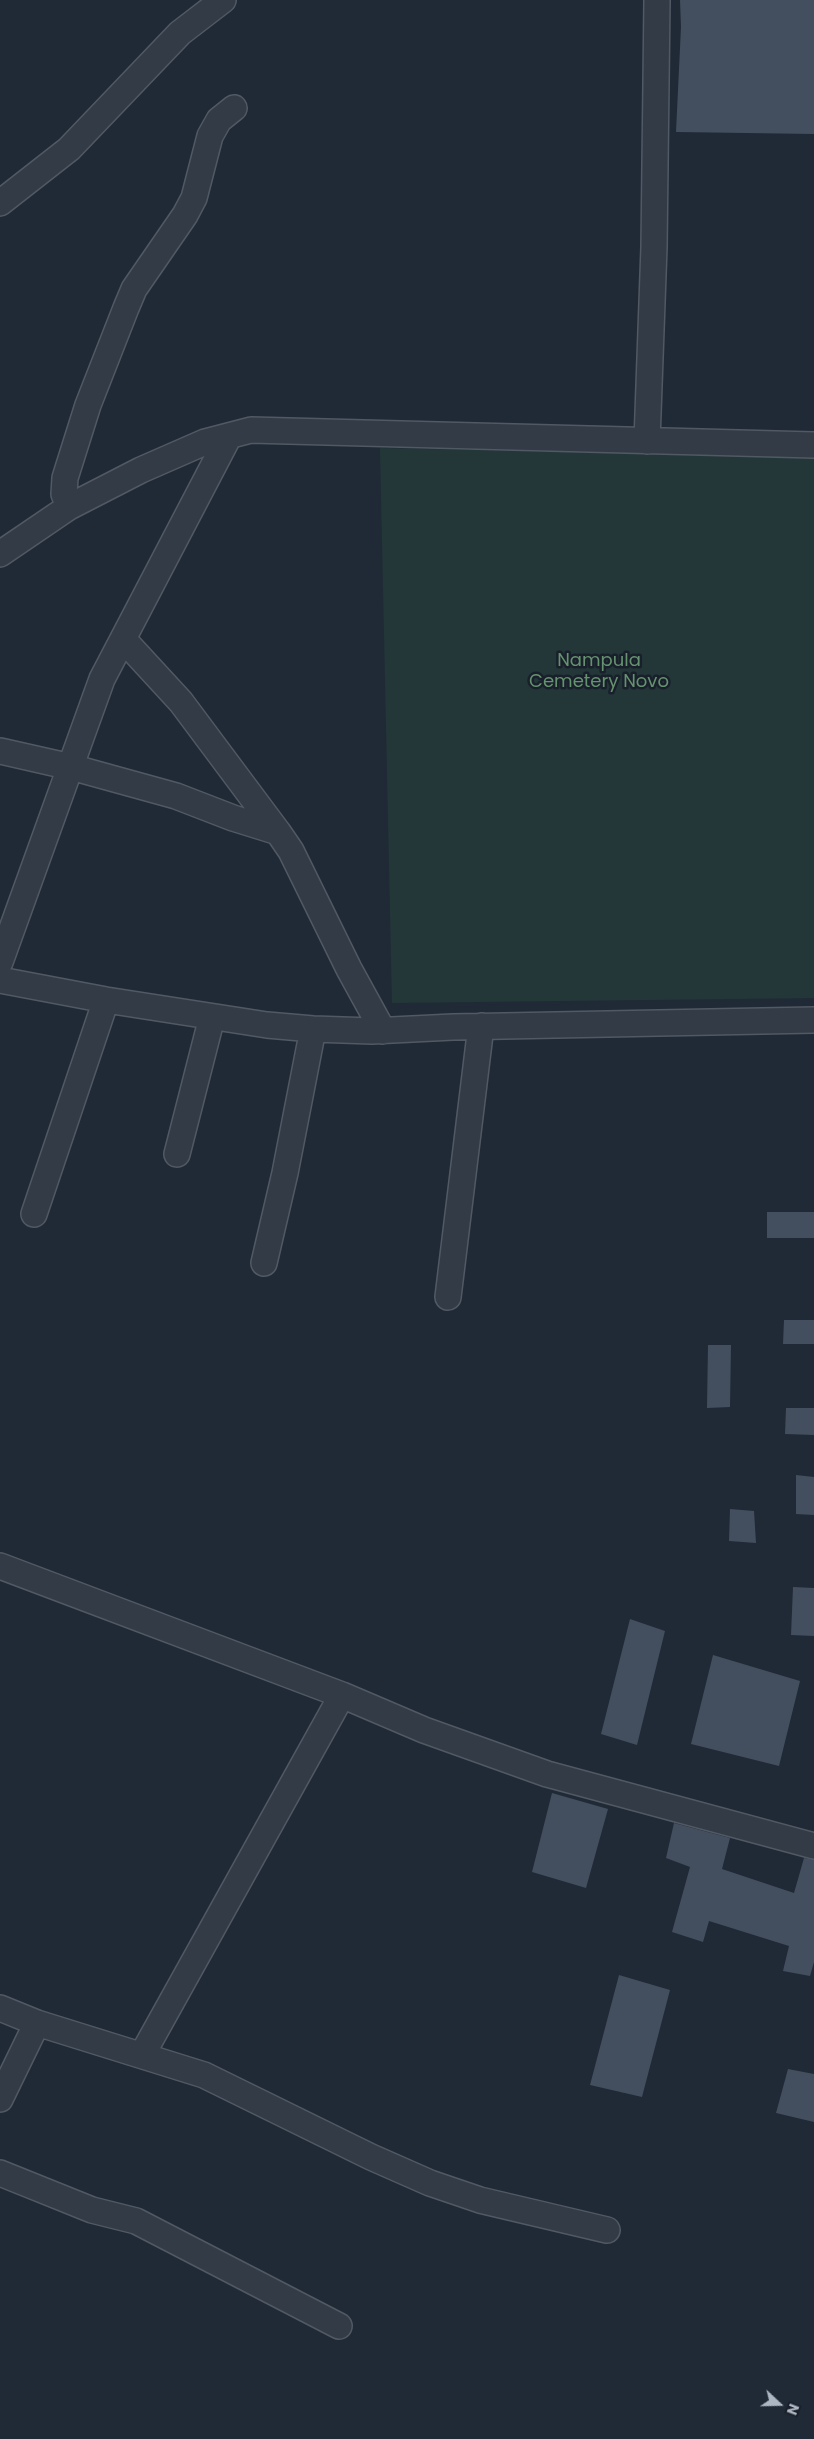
<!DOCTYPE html>
<html>
<head>
<meta charset="utf-8">
<style>
	body { margin:0 }
	#map { position:relative; width:814px; height:2439px; overflow:hidden; background:#202a36; font-family:Poppins,sans-serif }
	canvas { display:block }
	.north { position:absolute; left:754px; top:2379px; width:50px; height:50px; -webkit-text-stroke:4px #19202b; paint-order:stroke; rotate:111deg; font-size:14px; font-weight:700; line-height:20px; text-align:center; color:#adb6c3 }
	.north::after { content:''; display:block; margin:auto; width:18px; height:22px; background:#adb6c3; clip-path:polygon(50% 0,100% 100%,50% 72%,0 100%) }
</style>
</head>
<body>
<div id="map">
<canvas width="814" height="2439"></canvas>
<div class="north">N</div>
</div>
<script>
const c = document.querySelector('canvas').getContext('2d');
c.lineJoin = 'round';
function fillPath(path, color) {
  c.fillStyle = color;
  c.fill(path, 'evenodd');
}
function toPath(rows) {
  const path = new Path2D();
  for (const r of rows) {
    path.moveTo(r[0], r[1]);
    for (let i = 2; i < r.length; i += 2) path.lineTo(r[i], r[i + 1]);
  }
  return path;
}
function trace(path, color, width, dash) {
  c.strokeStyle = color;
  c.lineWidth = width;
  c.lineCap = dash ? 'butt' : 'round';
  c.setLineDash(dash || []);
  c.stroke(path);
}
function write(font, color, halo, rows, align = 'center') {
  c.font = font + ' Poppins,sans-serif';
  c.lineWidth = 5;
  c.setLineDash([]);
  c.textBaseline = 'middle';
  c.strokeStyle = halo;
  c.fillStyle = color;
  for (const [text, x, y, turn = 0] of rows) {
    c.save();
    c.translate(x, y);
    c.rotate((+turn || 0) * Math.PI / 180);
    c.textAlign = isNaN(turn) ? turn : align;
    if (halo) c.strokeText(text, 0, 0);
    c.fillText(text, 0, 0);
    c.restore();
  }
}
const green = toPath([
	[380,448,814,457,814,998,392,1003]
]);
const building = toPath([
	[680,0,814,0,814,134,676,132,681,27],
	[767,1212,814,1212,814,1238,767,1238],
	[784,1320,814,1320,814,1344,783,1344],
	[708,1345,731,1345,730,1407,707,1408],
	[786,1408,814,1408,814,1435,785,1434],
	[796,1475,814,1477,814,1515,796,1514],
	[730,1509,754,1511,756,1543,729,1541],
	[793,1587,814,1588,814,1636,791,1635],
	[630,1619,665,1631,637,1745,601,1734],
	[713,1655,800,1681,779,1766,691,1744],
	[552,1793,608,1809,586,1888,532,1872],
	[674,1823,730,1838,722,1869,794,1893,804,1858,814,1860,814,1962,810,1976,783,1971,789,1946,709,1921,703,1942,672,1932,690,1867,666,1858],
	[619,1975,670,1990,642,2097,590,2085],
	[788,2069,814,2074,814,2122,776,2113]
]);
const minor = toPath([
	[0,203,69,149,180,33,223,0],
	[647,441,654,247,657,0],
	[69,507,64,494,65,478,88,405,126,308,134,289,185,215,194,198,210,136,219,120,234,108],
	[0,554,69,507,141,470,205,442,251,430,814,445],
	[123,639,181,702,278,832],
	[0,751,71,767,176,796,233,818,278,832,291,851,349,969,383,1031],
	[0,962,102,679,229,436],
	[0,980,106,1000,267,1025,313,1029,372,1031,453,1027,814,1020],
	[177,1154,212,1017],
	[34,1214,106,1000],
	[264,1263,285,1173,313,1029],
	[448,1297,481,1026],
	[0,1566,342,1695,424,1730,547,1774,814,1846],
	[0,2008,37,2023,204,2075,371,2157,430,2183,480,2200,607,2230],
	[142,2055,342,1695],
	[0,2099,37,2023],
	[0,2173,92,2210,136,2221,339,2326]
]);
const parkNames = [
	["Nampula",599,661],
	["Cemetery Novo",599,682]
];
fillPath(green, '#233738');
fillPath(building, '#434f5e');
trace(minor, '#515964', 28);
trace(minor, '#333b46', 25);
write('18px', '#65936f', '#19202b', parkNames);
</script>
</body>
</html>
